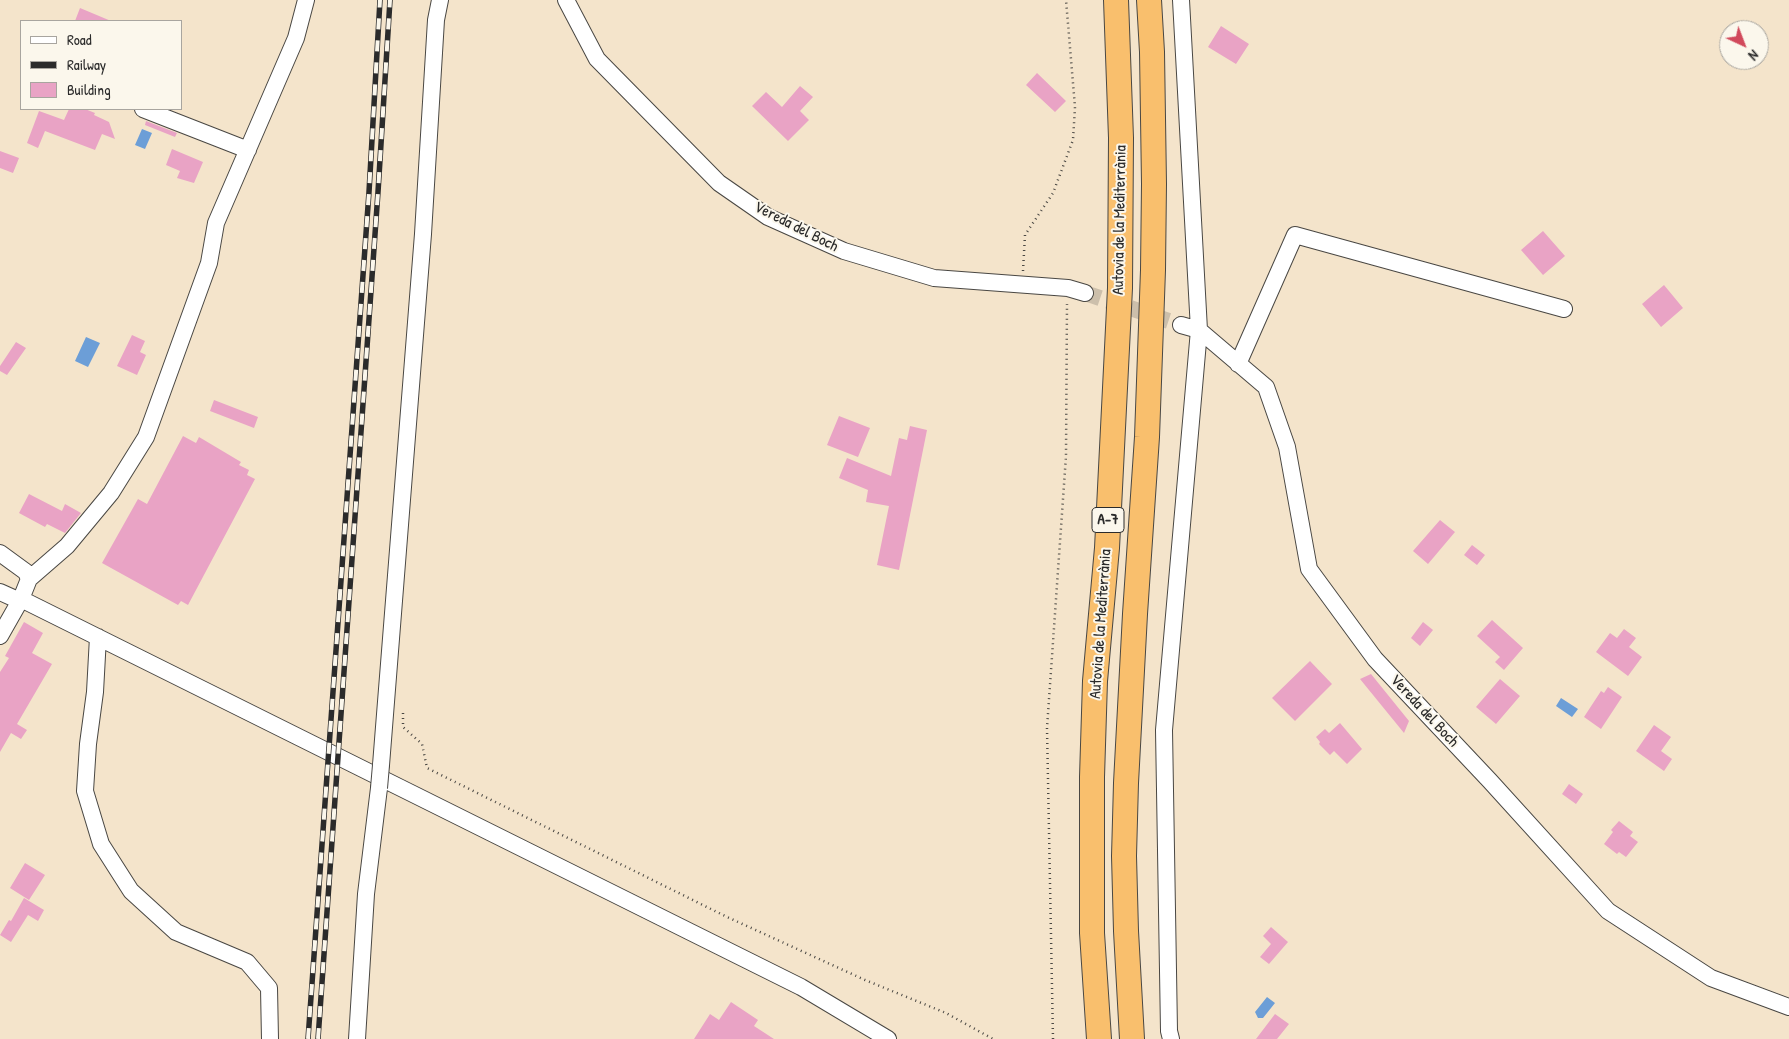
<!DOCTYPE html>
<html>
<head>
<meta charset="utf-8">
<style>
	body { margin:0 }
	#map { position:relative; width:1789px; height:1039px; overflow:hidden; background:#f4e4cb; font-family:"Patrick Hand",sans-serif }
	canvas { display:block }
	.legend { position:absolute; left:20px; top:20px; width:162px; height:90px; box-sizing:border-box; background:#fbf7ec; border:1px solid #a8a59f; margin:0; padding:6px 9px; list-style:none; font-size:15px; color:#2b2b2b }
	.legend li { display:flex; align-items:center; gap:10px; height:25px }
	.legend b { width:25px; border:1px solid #a8a59f }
	.north { position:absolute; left:1719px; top:20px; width:50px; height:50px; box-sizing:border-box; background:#fbf7ec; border:1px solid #a8a59f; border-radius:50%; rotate:137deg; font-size:14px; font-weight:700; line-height:20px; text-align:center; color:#2b2b2b }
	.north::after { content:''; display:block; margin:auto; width:18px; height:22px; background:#d1495b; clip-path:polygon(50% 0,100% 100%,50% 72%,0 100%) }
</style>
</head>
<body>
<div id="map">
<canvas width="1789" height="1039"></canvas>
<ul class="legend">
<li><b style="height:6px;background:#fff"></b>Road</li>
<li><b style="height:6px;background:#2b2b2b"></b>Railway</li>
<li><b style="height:14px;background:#e9a3c5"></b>Building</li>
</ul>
<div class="north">N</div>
</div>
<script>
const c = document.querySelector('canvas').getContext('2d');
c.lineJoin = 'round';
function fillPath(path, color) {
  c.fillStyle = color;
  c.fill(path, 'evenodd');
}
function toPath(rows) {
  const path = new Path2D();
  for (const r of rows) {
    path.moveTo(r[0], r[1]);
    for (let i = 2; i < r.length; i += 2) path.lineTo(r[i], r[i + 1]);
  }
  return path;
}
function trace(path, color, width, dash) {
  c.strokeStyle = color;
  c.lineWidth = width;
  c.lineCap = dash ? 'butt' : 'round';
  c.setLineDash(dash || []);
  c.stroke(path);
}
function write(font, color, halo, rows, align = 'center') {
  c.font = font + ' "Patrick Hand",sans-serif';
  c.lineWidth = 4;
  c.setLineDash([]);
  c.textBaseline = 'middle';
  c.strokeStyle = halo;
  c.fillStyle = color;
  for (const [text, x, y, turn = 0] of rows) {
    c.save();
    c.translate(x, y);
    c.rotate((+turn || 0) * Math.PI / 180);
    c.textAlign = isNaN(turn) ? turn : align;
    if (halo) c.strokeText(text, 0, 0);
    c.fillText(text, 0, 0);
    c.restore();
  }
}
const water = toPath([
	[142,129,152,133,145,149,135,145],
	[86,337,100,343,88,367,75,361],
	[1561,698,1578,709,1572,717,1556,706],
	[1267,997,1275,1003,1263,1018,1258,1018,1255,1012]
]);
const building = toPath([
	[80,8,111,21,75,21],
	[1221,26,1249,44,1236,64,1208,47],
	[1037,73,1066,101,1055,112,1026,85],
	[800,86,813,97,800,111,809,120,788,141,752,106,766,92,782,107],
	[69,109,85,109,95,113,94,115,109,122,115,139,102,134,95,150,45,131,38,148,27,143,39,111,64,120],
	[146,121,177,133,175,137,145,125],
	[172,149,203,162,194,183,177,178,180,171,166,165],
	[0,151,19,158,13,173,0,168],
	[1543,231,1565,256,1543,275,1521,250],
	[1664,285,1683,308,1661,327,1642,304],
	[132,335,145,341,140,352,146,355,137,375,117,366],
	[16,342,26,348,7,375,0,371,0,366],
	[214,400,258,417,254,428,210,411],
	[839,416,870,428,858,457,827,445],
	[910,426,927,430,899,570,877,565,889,506,866,502,868,490,839,478,847,458,891,476,899,438,907,440],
	[183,436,196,443,199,437,241,462,239,465,249,470,247,475,255,479,188,605,181,601,178,605,102,563,138,499,147,504],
	[29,494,62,511,65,504,81,513,65,533,47,524,45,527,19,513],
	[1440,520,1455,532,1428,564,1413,551],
	[1472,545,1485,555,1477,565,1464,555],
	[1492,620,1523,648,1504,670,1495,662,1500,657,1477,636],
	[24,622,43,633,32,653,52,664,17,724,27,730,21,739,11,733,0,752,0,672,9,658,5,656],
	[1423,622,1433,630,1420,646,1411,638],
	[1624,629,1636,638,1629,647,1642,657,1628,676,1596,652,1610,633,1617,638],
	[1310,661,1332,684,1295,721,1272,698],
	[1371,674,1409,721,1404,733,1360,679],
	[1500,679,1520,696,1496,724,1476,707],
	[1608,687,1622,697,1601,729,1584,717,1601,691,1604,693],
	[1340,723,1362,749,1347,764,1334,751,1330,755,1319,744,1320,742,1316,737,1325,729,1329,733],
	[1654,725,1671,737,1661,751,1672,759,1664,771,1636,751],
	[1569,784,1583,794,1576,804,1562,794],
	[1619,821,1633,832,1630,836,1638,842,1626,857,1619,852,1617,854,1604,844,1613,832,1611,830],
	[25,863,45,875,29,900,10,888],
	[24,898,44,910,38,921,28,915,11,942,0,935,9,920,11,921],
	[1271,927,1288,942,1269,964,1260,957,1271,944,1263,936],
	[731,1002,758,1020,754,1026,774,1039,694,1039,710,1014,719,1020],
	[1275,1014,1289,1024,1277,1039,1256,1039]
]);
const minorTunnel = toPath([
	[1085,293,1181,325]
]);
const path = toPath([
	[1023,271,1025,235,1053,193,1073,140,1075,107,1066,0],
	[403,713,403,727,422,744,427,768,725,916,865,980,946,1013,993,1039],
	[1053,1039,1047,728,1066,456,1067,304]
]);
const minor = toPath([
	[566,0,597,59,719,183,768,217,844,251,934,278,1068,288,1085,293],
	[143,109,248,150],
	[1181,325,1199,330,1266,387,1287,447,1309,569,1375,659,1490,781,1608,911,1711,978,1789,1007],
	[1238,364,1295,235,1564,309],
	[0,553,26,572,29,579],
	[0,592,20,601],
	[21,599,801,987,888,1039],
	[0,636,21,599,29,579,67,546,111,493,146,437,209,263,216,223,296,38,306,0],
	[98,637,95,692,88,744,85,791,101,844,131,891,176,932,247,962,269,988,270,1039],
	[381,765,423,234,436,20,440,0],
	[357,1039,366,894,379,788],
	[1171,1039,1169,1031,1164,730,1199,330,1181,0]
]);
const highway = toPath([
	[1099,1039,1092,933,1092,777,1095,681,1107,548,1120,288,1121,138,1116,0],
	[1132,1039,1126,931,1124,856,1126,783,1135,614,1147,437,1153,270,1154,184,1152,52,1149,0]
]);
const rail = toPath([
	[308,1039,369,192,380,0],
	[318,1039,378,192,390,0]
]);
const minorBridge = toPath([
	[379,788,381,765]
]);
const shields = [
	[1108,520,32]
];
const shieldNames = [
	["A-7",1108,520]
];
const streetNames = [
	["Autovia de la Mediterrània",1120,220,-89],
	["Vereda del Boch",796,227,27],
	["Autovia de la Mediterrània",1101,624,-86],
	["Vereda del Boch",1424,711,47]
];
fillPath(water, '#6c9ed7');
fillPath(building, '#e9a3c5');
trace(minorTunnel, '#ccbfab', 16, [16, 8]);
trace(minor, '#494743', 18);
trace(highway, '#494743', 26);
trace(path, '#494743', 2.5, [1, 4]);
trace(minor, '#fff', 16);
trace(highway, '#f9bf6d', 24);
trace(rail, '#2b2b2b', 5.5);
trace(rail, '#fbf7ec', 4, [11]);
trace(minorBridge, '#494743', 18, []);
trace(minorBridge, '#fff', 16);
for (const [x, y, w] of shields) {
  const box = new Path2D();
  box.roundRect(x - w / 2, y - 12.5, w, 25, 4);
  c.fillStyle = '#fbf7ec';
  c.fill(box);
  trace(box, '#2b2b2b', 1);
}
write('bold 15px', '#2b2b2b', null, shieldNames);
write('16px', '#2b2b2b', '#fbf7ec', streetNames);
</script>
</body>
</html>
